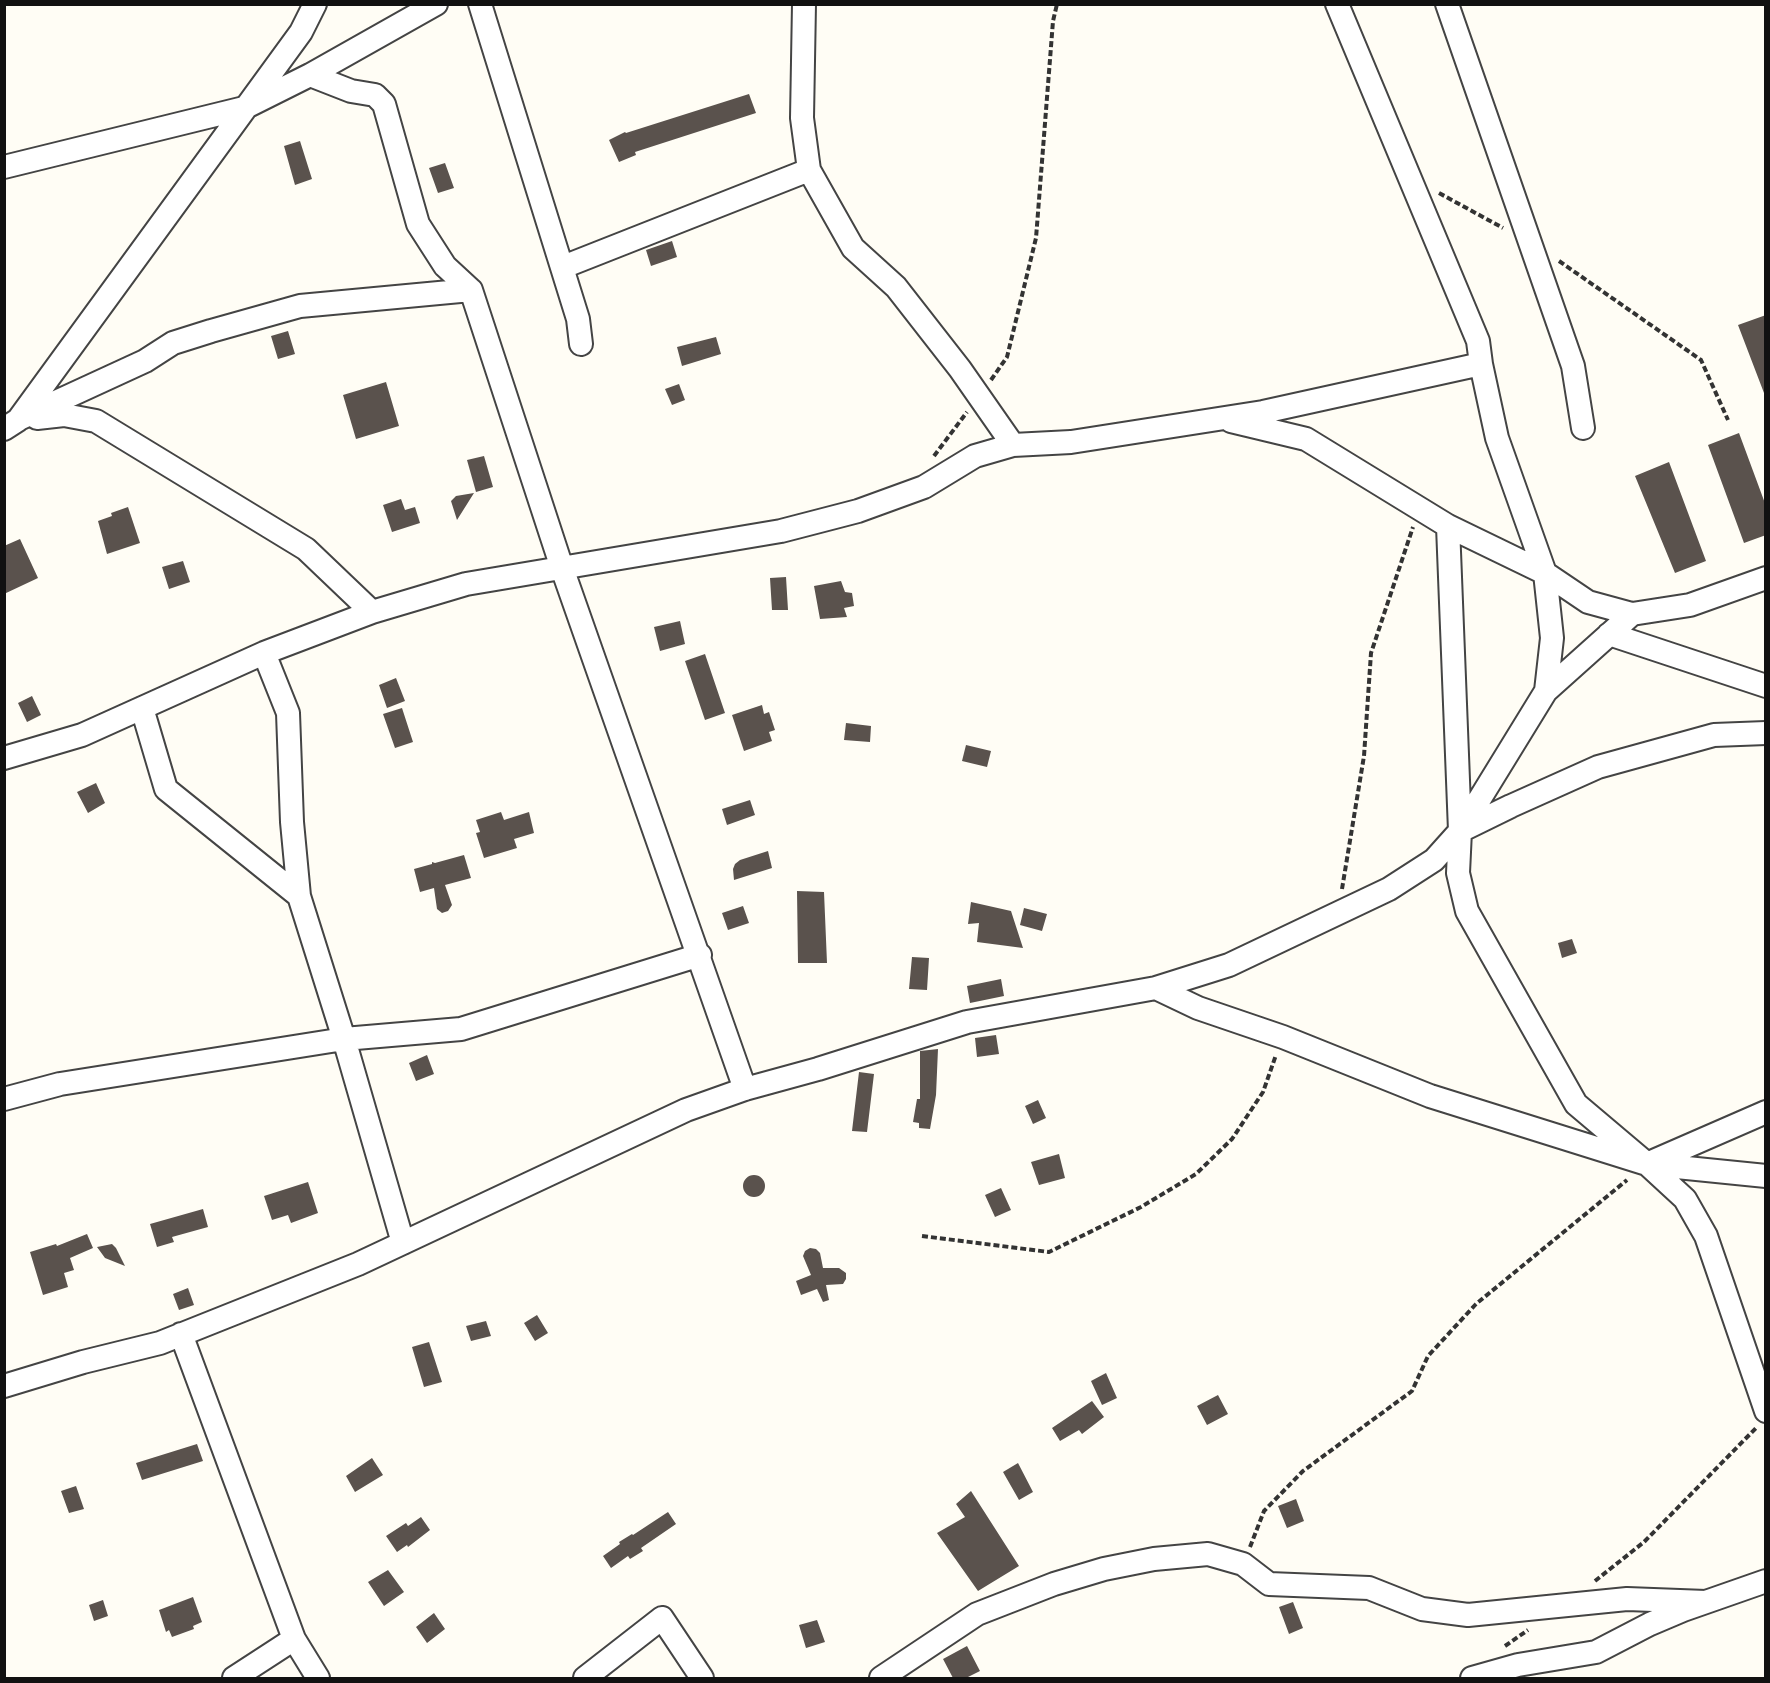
<!DOCTYPE html>
<html>
<head>
<meta charset="utf-8">
<style>
	body { margin:0 }
	#map { position:relative; width:1770px; height:1683px; overflow:hidden; background:#fffdf5; font-family:Spectral,serif }
	canvas { display:block }
	.frame { position:absolute; inset:0; border:6px solid #111; pointer-events:none }
</style>
</head>
<body>
<div id="map">
<canvas width="1770" height="1683"></canvas>
<div class="frame"></div>
</div>
<script>
const c = document.querySelector('canvas').getContext('2d');
c.lineJoin = 'round';
function fillPath(path, color) {
  c.fillStyle = color;
  c.fill(path, 'evenodd');
}
function toPath(rows) {
  const path = new Path2D();
  for (const r of rows) {
    if (r.length === 3) {
      path.moveTo(r[0] + r[2], r[1]);
      path.arc(r[0], r[1], r[2], 0, 2 * Math.PI);
      continue;
    }
    path.moveTo(r[0], r[1]);
    for (let i = 2; i < r.length; i += 2) path.lineTo(r[i], r[i + 1]);
  }
  return path;
}
function trace(path, color, width, dash) {
  c.strokeStyle = color;
  c.lineWidth = width;
  c.lineCap = dash ? 'butt' : 'round';
  c.setLineDash(dash || []);
  c.stroke(path);
}
const building = toPath([
	[749,94,756,113,635,152,636,155,619,162,609,140,625,132,626,133],
	[300,141,312,179,295,185,284,146],
	[445,163,454,188,438,193,429,168],
	[672,241,677,257,651,266,646,250],
	[1766,315,1766,393,1764,393,1738,325],
	[288,331,295,354,278,359,271,336],
	[716,337,721,354,682,366,677,347],
	[386,382,399,426,356,439,343,395],
	[679,384,685,400,672,405,665,389],
	[1739,433,1766,506,1766,535,1744,543,1708,445],
	[484,456,493,487,476,492,467,460],
	[1669,462,1706,561,1675,573,1635,476],
	[474,493,457,520,451,501,456,496],
	[401,499,405,510,415,507,420,523,392,532,383,505],
	[128,507,140,543,107,554,98,521,112,516,111,513],
	[20,539,38,578,4,594,4,546],
	[183,561,190,582,169,589,162,567],
	[786,577,788,610,772,610,770,578],
	[841,581,845,592,852,593,854,606,844,608,847,617,820,619,814,586],
	[680,621,685,644,660,651,654,627],
	[705,654,725,713,705,720,685,661],
	[396,678,405,701,387,708,379,685],
	[32,696,41,715,27,722,18,703],
	[762,705,764,714,769,712,775,730,769,732,772,741,744,751,732,715],
	[402,708,413,742,395,748,383,714],
	[846,723,871,726,870,742,844,740],
	[966,745,991,751,987,767,962,761],
	[96,783,105,803,88,813,77,792],
	[750,800,755,815,727,825,722,809],
	[501,812,504,820,529,812,534,833,514,839,517,848,484,858,476,833,480,832,476,820],
	[768,851,772,868,734,880,733,869,735,864,740,860],
	[464,855,471,878,445,885,452,905,448,911,442,913,437,909,434,888,420,892,414,869,432,864,432,862,435,863],
	[797,891,824,892,827,963,798,963],
	[971,902,1011,911,1023,948,977,942,979,923,968,924],
	[743,906,749,923,728,930,722,913],
	[1024,908,1047,914,1042,931,1020,925],
	[1572,939,1577,953,1562,958,1558,943],
	[912,957,929,958,927,990,909,989],
	[1001,979,1004,996,970,1003,967,986],
	[996,1035,999,1054,977,1057,975,1038],
	[938,1049,936,1095,930,1129,919,1128,919,1123,913,1122,917,1099,920,1099,920,1051],
	[427,1055,434,1074,416,1081,409,1063],
	[859,1072,874,1074,867,1132,852,1131],
	[1038,1100,1046,1118,1033,1124,1025,1106],
	[1059,1154,1065,1178,1039,1185,1031,1162],
	[754,1186,11],
	[308,1182,318,1213,291,1223,288,1215,272,1220,264,1196],
	[1001,1188,1011,1210,995,1217,985,1195],
	[203,1209,208,1227,172,1237,174,1242,157,1247,150,1224],
	[87,1234,93,1248,70,1258,74,1270,64,1273,68,1287,43,1295,30,1252,56,1244,57,1246],
	[112,1244,116,1248,125,1266,105,1258,97,1247],
	[810,1248,816,1249,820,1253,823,1268,839,1268,846,1273,846,1279,843,1284,826,1285,829,1300,823,1302,817,1289,801,1295,796,1281,811,1275,803,1256,805,1251],
	[188,1288,194,1305,179,1310,173,1294],
	[537,1315,548,1333,535,1341,524,1323],
	[486,1321,491,1336,471,1341,466,1326],
	[429,1342,442,1382,424,1387,412,1347],
	[1106,1373,1117,1398,1102,1405,1091,1381],
	[1218,1395,1228,1414,1207,1425,1197,1406],
	[1092,1401,1104,1417,1082,1434,1079,1430,1060,1441,1052,1428],
	[197,1444,203,1461,142,1480,136,1463],
	[372,1458,383,1475,355,1492,346,1476],
	[1018,1463,1033,1492,1019,1500,1003,1472],
	[76,1486,84,1509,69,1513,61,1491],
	[971,1491,1019,1566,978,1591,937,1533,965,1517,956,1504],
	[1296,1499,1304,1521,1287,1528,1278,1506],
	[668,1512,676,1524,641,1548,643,1551,630,1559,628,1556,611,1568,603,1556,620,1544,619,1542,632,1534,633,1535],
	[421,1517,430,1530,408,1547,407,1545,397,1552,386,1536,406,1523,408,1526],
	[388,1570,404,1592,384,1606,368,1582],
	[193,1597,202,1622,193,1626,194,1629,172,1637,169,1630,166,1632,159,1610],
	[103,1600,108,1616,94,1621,89,1605],
	[1293,1602,1303,1628,1289,1634,1279,1607],
	[434,1613,445,1629,427,1643,416,1627],
	[817,1620,825,1642,806,1648,799,1625],
	[967,1646,980,1671,966,1678,953,1678,943,1659]
]);
const path = toPath([
	[1439,193,1503,228],
	[1559,261,1701,360,1728,420],
	[991,380,1007,357,1036,238,1053,21,1057,4],
	[934,456,967,412],
	[1342,889,1364,756,1371,653,1413,527],
	[922,1236,1049,1252,1141,1207,1196,1174,1232,1139,1263,1092,1276,1055],
	[1250,1547,1264,1511,1303,1471,1412,1391,1428,1356,1476,1304,1627,1180],
	[1595,1581,1644,1542,1757,1427],
	[1505,1646,1528,1630]
]);
const minor = toPath([
	[480,4,578,319,581,344],
	[804,4,802,118,809,170,853,248,896,287,960,369,1013,445],
	[1337,4,1478,341,1481,364,1497,438,1545,573,1588,602,1632,614,1690,605,1766,578],
	[1447,4,1573,366,1583,428],
	[310,75,351,91,375,95,384,104,418,224,445,266,471,290,562,568,745,1089],
	[4,167,244,108,310,75,436,4],
	[563,267,809,170],
	[37,418,64,415,96,421,306,549,372,612],
	[19,419,145,361,173,343,211,331,300,306,471,290],
	[1231,421,1306,439,1448,526,1545,573,1552,638,1546,691],
	[4,429,18,420,301,32,315,4],
	[1448,526,1460,831,1458,873,1467,911,1576,1104,1647,1164,1685,1199,1706,1236,1766,1411],
	[1609,634,1766,686],
	[264,653,288,713,292,822,299,896],
	[142,708,166,789,299,896,344,1039,403,1243],
	[4,758,82,735,264,653,372,612,466,584,781,531,858,511,924,487,975,456,1013,445,1071,442,1263,412,1481,364],
	[1460,831,1511,806,1598,767,1714,735,1766,733],
	[1156,988,1198,1008,1283,1037,1430,1096,1647,1164,1766,1176],
	[4,1099,60,1084,344,1039,461,1029,700,955],
	[1649,1163,1766,1112],
	[181,1334,294,1639,318,1678],
	[4,1386,83,1362,160,1343,358,1264,686,1110,745,1089,818,1069,967,1022,1156,988,1229,965,1389,889,1434,860,1460,831,1546,691,1632,614],
	[234,1678,294,1639],
	[585,1678,662,1618,702,1678],
	[881,1678,977,1614,1054,1584,1104,1569,1154,1559,1208,1554,1243,1564,1269,1584,1369,1588,1422,1609,1468,1615,1627,1599,1706,1602],
	[1472,1678,1518,1665,1596,1652,1650,1624,1683,1610,1766,1581]
]);
fillPath(building, '#5a524d');
trace(minor, '#444', 26);
trace(path, '#333', 4, [6, 3]);
trace(minor, '#fff', 22);
</script>
</body>
</html>
